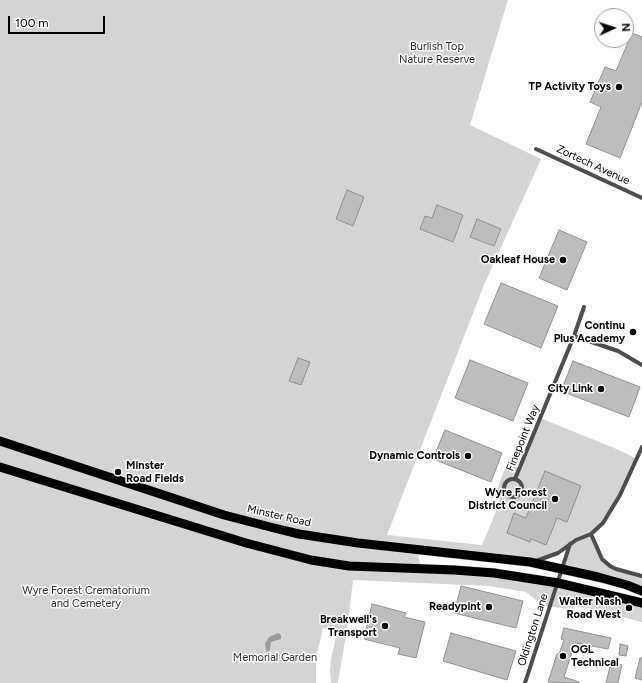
<!DOCTYPE html>
<html>
<head>
<meta charset="utf-8">
<style>
	body { margin:0 }
	#map { position:relative; width:642px; height:683px; overflow:hidden; background:#fff; font-family:Figtree,sans-serif }
	canvas { display:block }
	.north { position:absolute; left:594px; top:8px; width:40px; height:40px; box-sizing:border-box; background:#fff; border:1px solid #999; border-radius:50%; rotate:87deg; font-size:11px; font-weight:700; line-height:16px; text-align:center; color:#000 }
	.north::after { content:''; display:block; margin:auto; width:14px; height:18px; background:#000; clip-path:polygon(50% 0,100% 100%,50% 72%,0 100%) }
	.scale { position:absolute; left:8px; top:16px; width:97px; height:18px; box-sizing:border-box; border:2px solid #000; border-top:0; padding-left:5px; font-size:12px; line-height:14px; white-space:nowrap; color:#000; -webkit-text-stroke:3px #fff; paint-order:stroke }
</style>
</head>
<body>
<div id="map">
<canvas width="642" height="683"></canvas>
<div class="north">N</div>
<div class="scale">100 m</div>
</div>
<script>
const c = document.querySelector('canvas').getContext('2d');
c.lineJoin = 'round';
function fillPath(path, color) {
  c.fillStyle = color;
  c.fill(path, 'evenodd');
}
function toPath(rows) {
  const path = new Path2D();
  for (const r of rows) {
    if (r.length === 3) {
      path.moveTo(r[0] + r[2], r[1]);
      path.arc(r[0], r[1], r[2], 0, 2 * Math.PI);
      continue;
    }
    path.moveTo(r[0], r[1]);
    for (let i = 2; i < r.length; i += 2) path.lineTo(r[i], r[i + 1]);
  }
  return path;
}
function trace(path, color, width, dash) {
  c.strokeStyle = color;
  c.lineWidth = width;
  c.lineCap = dash ? 'butt' : 'round';
  c.setLineDash(dash || []);
  c.stroke(path);
}
function write(font, color, halo, rows, align = 'center') {
  c.font = font + ' Figtree,sans-serif';
  c.lineWidth = 3;
  c.setLineDash([]);
  c.textBaseline = 'middle';
  c.strokeStyle = halo;
  c.fillStyle = color;
  for (const [text, x, y, turn = 0] of rows) {
    c.save();
    c.translate(x, y);
    c.rotate((+turn || 0) * Math.PI / 180);
    c.textAlign = isNaN(turn) ? turn : align;
    if (halo) c.strokeText(text, 0, 0);
    c.fillText(text, 0, 0);
    c.restore();
  }
}
const green = toPath([
	[0,0,508,0,470,125,541,159,484,285,387,535,482,545,500,502,495,495,507,463,520,468,540,418,619,450,637,459,611,513,591,534,602,559,610,566,642,576,642,591,563,569,570,545,558,553,542,559,417,550,421,569,479,571,642,603,642,622,583,607,563,608,544,606,526,592,489,586,353,580,348,623,338,683,331,683,330,671,331,659,337,633,323,628,316,658,316,683,0,683]
]);
const water = toPath([
	[278,633,281,635,281,639,271,642,269,654,267,656,265,644,269,637]
]);
const building = toPath([
	[632,33,642,37,642,102,620,158,586,144,601,107,590,102,605,67,616,71,632,33],
	[347,190,364,197,353,226,336,219,347,190],
	[437,205,463,215,453,242,420,229,425,216,432,218,437,205],
	[477,219,501,229,494,246,470,237,477,219],
	[559,230,587,242,567,290,539,278,559,230],
	[501,283,558,306,541,348,484,324,501,283],
	[298,358,310,362,301,385,289,381,298,358],
	[470,360,528,383,513,421,455,398,470,360],
	[573,361,640,387,629,417,561,391,573,361],
	[445,430,502,453,491,482,433,459,445,430],
	[545,471,581,486,567,522,557,518,546,545,531,539,530,542,507,533,514,513,526,518,545,471],
	[461,586,523,601,516,628,454,613,461,586],
	[372,604,406,613,404,617,425,622,416,658,398,654,400,648,364,639,372,604],
	[564,628,611,638,608,649,575,643,564,677,579,682,579,683,548,682,557,654,559,654,564,640,561,639,564,628],
	[451,633,516,651,507,680,443,661,451,633],
	[620,644,628,646,626,656,619,655,620,644],
	[640,658,642,658,642,680,635,678,640,658],
	[611,662,622,665,618,683,606,683,611,662]
]);
const minor = toPath([
	[536,149,642,198],
	[574,336,618,351,642,365],
	[513,488,9],
	[515,479,574,336,584,307],
	[591,534,602,559,610,566,616,569,642,576],
	[536,561,558,553,576,540,591,534,603,523,620,495,642,447],
	[525,683,570,544]
]);
const primary = toPath([
	[0,441,224,515,274,528,299,534,358,543,530,562,598,577,627,585,642,591],
	[0,467,246,543,311,560,349,566,454,570,494,573,558,583,642,603]
]);
const markers = [
	[619,87,4,"#000"],
	[563,260,4,"#000"],
	[633,332,4,"#000"],
	[601,389,4,"#000"],
	[468,456,4,"#000"],
	[118,472,4,"#000"],
	[555,499,4,"#000"],
	[489,607,4,"#000"],
	[629,608,4,"#000"],
	[385,626,4,"#000"],
	[563,656,4,"#000"]
];
const parkNames = [
	["Burlish Top",437,47],
	["Nature Reserve",437,60],
	["Wyre Forest Crematorium",86,591],
	["and Cemetery",86,604],
	["Memorial Garden",275,658]
];
const poiNames = [
	["TP Activity Toys",611,87],
	["Oakleaf House",555,260],
	["Continu",625,326],
	["Plus Academy",625,339],
	["City Link",593,389],
	["Dynamic Controls",460,456],
	["Minster",126,466,"left"],
	["Road Fields",126,479,"left"],
	["Wyre Forest",547,493],
	["District Council",547,506],
	["Walter Nash",621,602],
	["Road West",621,615],
	["Readypint",481,607],
	["Breakwell's",377,620],
	["Transport",377,633],
	["OGL",571,650,"left"],
	["Technical",571,663,"left"]
];
const streetNames = [
	["Zortech Avenue",593,165,25],
	["Finepoint Way",523,438,-68],
	["Minster Road",279,516,13],
	["Oldington Lane",533,630,-72]
];
fillPath(green, '#d4d4d4');
fillPath(water, '#9b9b9b');
fillPath(building, '#bdbdbd');
trace(building, '#919191', 1);
trace(primary, '#dbdbdb', 10);
trace(minor, '#4d4d4d', 4);
trace(primary, '#000', 9);
for (const [x, y, r, color] of markers) {
  const dot = new Path2D();
  dot.arc(x, y, r, 0, 2 * Math.PI);
  c.fillStyle = color;
  c.fill(dot);
  trace(dot, '#fff', 1.5);
}
write('11px', '#2b2b2b', '#fff', parkNames);
write('bold 11px', '#000', '#fff', poiNames, 'right');
write('11px', '#000', '#fff', streetNames);
</script>
</body>
</html>
